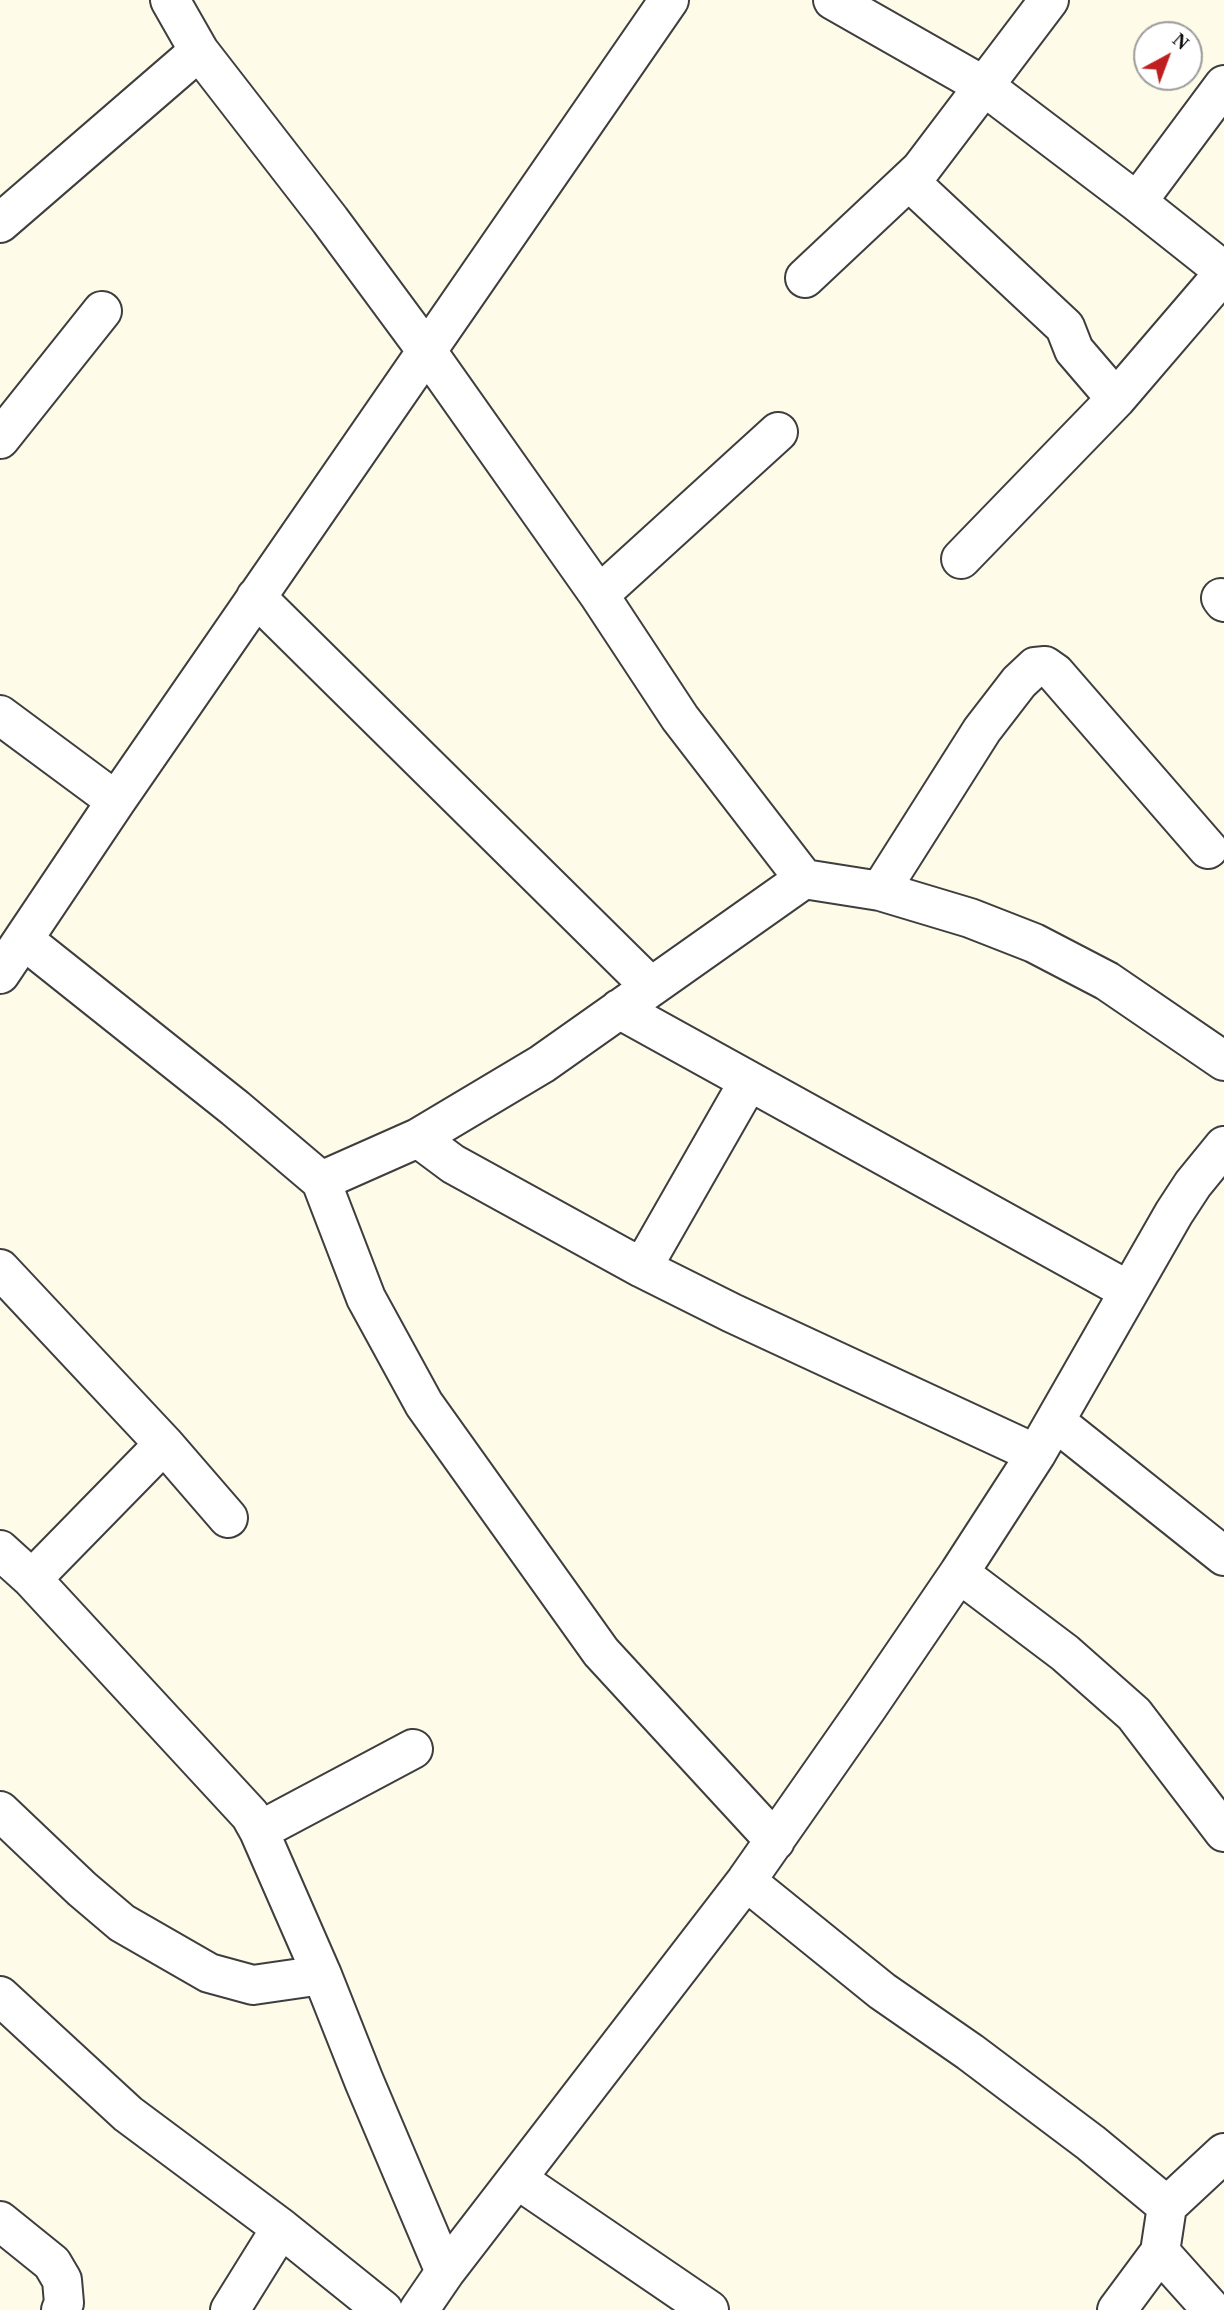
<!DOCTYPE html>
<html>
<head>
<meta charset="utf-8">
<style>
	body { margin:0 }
	#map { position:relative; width:1224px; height:2310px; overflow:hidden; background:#fffbe9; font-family:Georgia,serif }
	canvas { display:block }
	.north { position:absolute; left:1133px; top:21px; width:70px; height:70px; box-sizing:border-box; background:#fff; border:2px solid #9d9d9d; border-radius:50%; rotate:41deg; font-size:19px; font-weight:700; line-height:28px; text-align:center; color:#0b0b0b }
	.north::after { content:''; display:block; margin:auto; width:24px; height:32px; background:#bf1f20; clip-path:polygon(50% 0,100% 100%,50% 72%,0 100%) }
</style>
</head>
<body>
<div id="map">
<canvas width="1224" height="2310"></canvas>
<div class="north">N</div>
</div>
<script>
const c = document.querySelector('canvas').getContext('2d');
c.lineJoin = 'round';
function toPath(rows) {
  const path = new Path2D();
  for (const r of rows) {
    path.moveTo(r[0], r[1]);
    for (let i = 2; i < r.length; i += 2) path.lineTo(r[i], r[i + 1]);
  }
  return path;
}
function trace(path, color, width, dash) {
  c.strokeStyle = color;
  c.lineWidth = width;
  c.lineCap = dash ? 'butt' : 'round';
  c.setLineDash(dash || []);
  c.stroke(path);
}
const minor = toPath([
	[170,0,199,51,330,220,426,350,599,595,680,718,804,879],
	[833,0,984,86,1137,202,1224,271],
	[909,181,1065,327,1074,350,1116,399],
	[1137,202,1224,85],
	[0,223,199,51],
	[805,278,921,169,1049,0],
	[0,439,102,311],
	[961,559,1116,399,1224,273],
	[599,595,778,432],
	[256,597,650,986],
	[1221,598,1224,602],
	[0,715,116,801],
	[880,891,982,730,1019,682,1035,667,1045,666,1055,673,1208,849],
	[24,940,235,1108,321,1181,418,1138,453,1164,642,1268,732,1313,1036,1454],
	[0,974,116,801,669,0],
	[619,1009,1129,1291],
	[418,1138,542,1064,804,879,880,891,970,918,1034,943,1107,981,1224,1061],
	[321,1181,366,1298,424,1404,601,1652,775,1841],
	[642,1268,749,1081],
	[0,1269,164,1444,228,1518],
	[1056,1422,1224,1556],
	[0,1550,32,1579,250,1815,259,1831,322,1975,364,2081,445,2272],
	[959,1573,1065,1653,1134,1714,1224,1832],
	[32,1579,164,1444],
	[0,1811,82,1889,122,1923,209,1973,253,1985,322,1975],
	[259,1831,413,1749],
	[746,1881,882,1991,970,2052,1091,2143,1167,2206],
	[0,1996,128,2114,281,2228,383,2310],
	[517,2179,709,2310],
	[0,2221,52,2263,62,2280,64,2303,61,2310],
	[1160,2252,1212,2310],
	[230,2310,281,2228],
	[419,2310,445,2272,746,1881,867,1708,959,1573,1036,1454,1174,1213,1193,1184,1224,1146],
	[1117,2310,1160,2252,1167,2206,1224,2153]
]);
trace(minor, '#3e3e3e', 42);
trace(minor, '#fff', 38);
</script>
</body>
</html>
